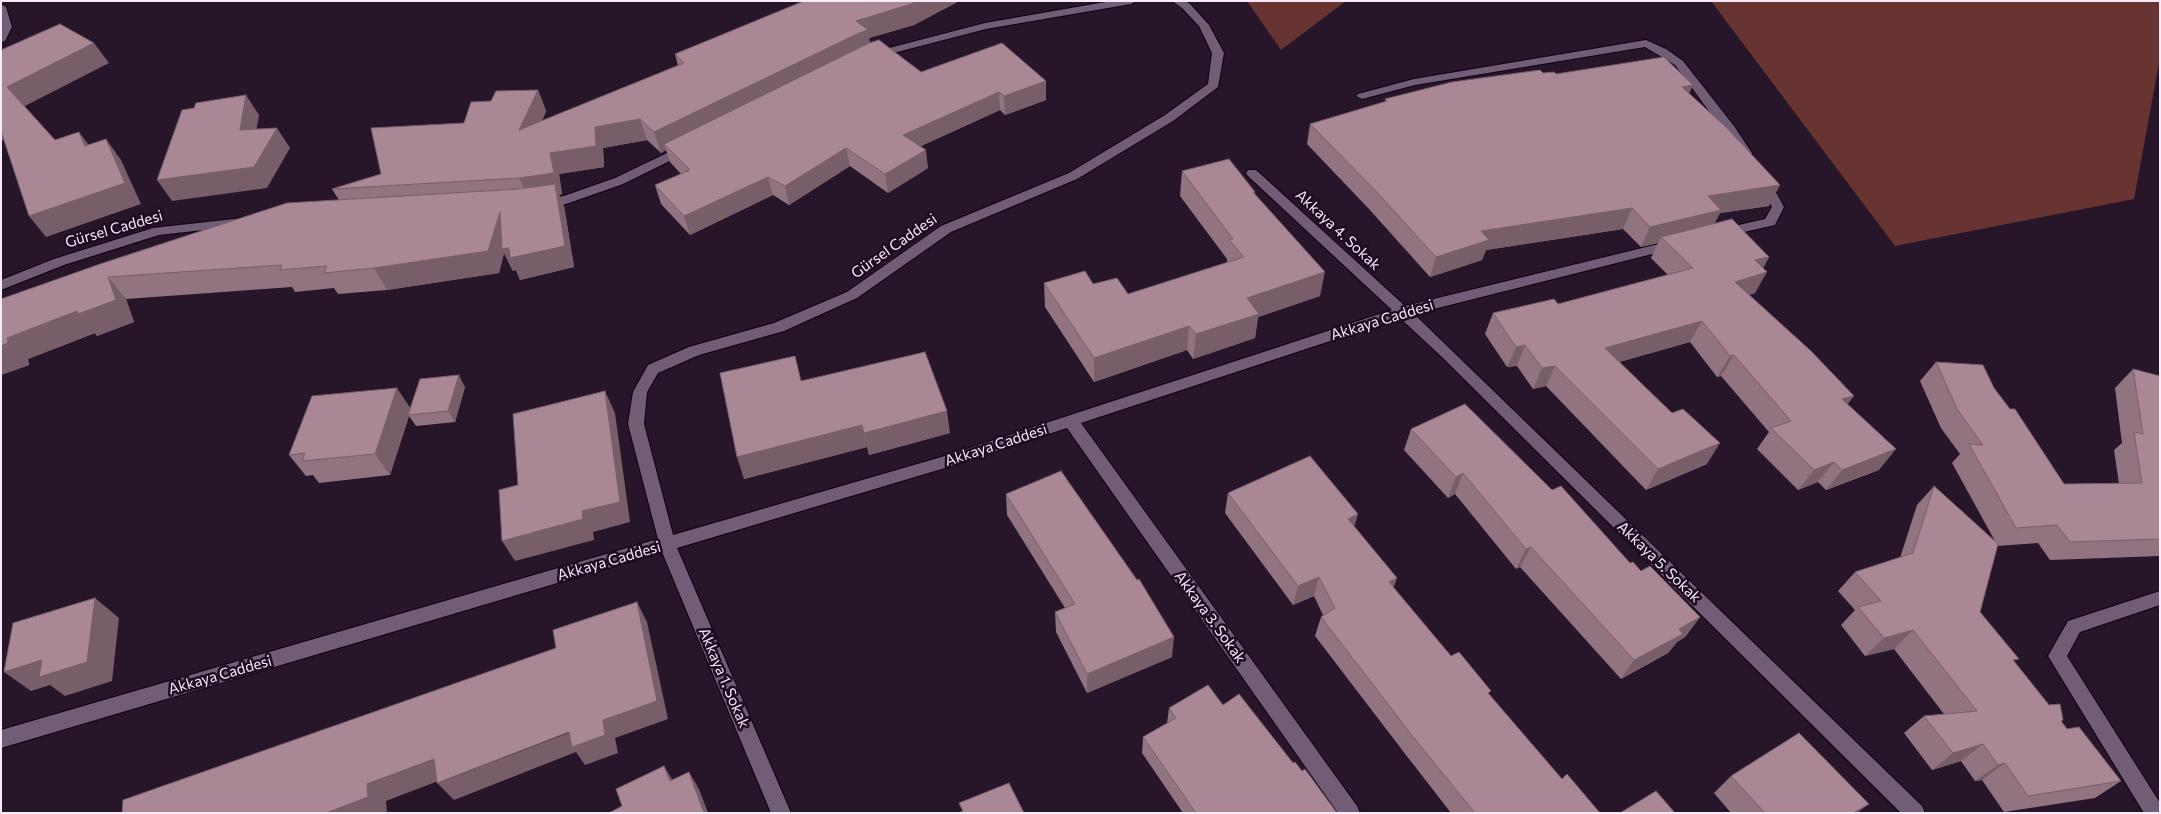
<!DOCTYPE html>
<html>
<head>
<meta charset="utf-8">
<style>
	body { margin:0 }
	#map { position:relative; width:2161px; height:814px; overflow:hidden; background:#27152a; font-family:Commissioner,sans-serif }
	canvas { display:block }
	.frame { position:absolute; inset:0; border:2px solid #f7eaf9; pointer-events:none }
</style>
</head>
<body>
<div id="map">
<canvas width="2161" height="814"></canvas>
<div class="frame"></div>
</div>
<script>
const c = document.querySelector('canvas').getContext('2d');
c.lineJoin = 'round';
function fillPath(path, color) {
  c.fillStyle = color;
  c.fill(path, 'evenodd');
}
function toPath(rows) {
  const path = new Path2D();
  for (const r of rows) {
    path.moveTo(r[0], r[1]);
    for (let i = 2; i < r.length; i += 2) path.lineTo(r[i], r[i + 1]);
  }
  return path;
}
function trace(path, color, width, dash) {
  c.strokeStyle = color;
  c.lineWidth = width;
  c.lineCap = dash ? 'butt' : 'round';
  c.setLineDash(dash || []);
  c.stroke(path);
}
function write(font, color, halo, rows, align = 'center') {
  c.font = font + ' Commissioner,sans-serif';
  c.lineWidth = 5;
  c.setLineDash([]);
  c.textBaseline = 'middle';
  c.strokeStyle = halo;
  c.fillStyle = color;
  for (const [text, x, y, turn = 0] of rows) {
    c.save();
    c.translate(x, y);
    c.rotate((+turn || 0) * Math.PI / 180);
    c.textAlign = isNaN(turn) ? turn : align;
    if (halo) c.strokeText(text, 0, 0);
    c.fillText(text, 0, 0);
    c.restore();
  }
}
const forest = toPath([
	[1247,1,1346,1,1281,50],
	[1711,1,2160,1,2160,58,2134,199,1895,246]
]);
const minor = toPath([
	[1111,1,1136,1,1131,4,986,29,874,58,868,55,870,53,985,23,1111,1],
	[1172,1,1185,1,1190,4,1209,25,1224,53,1218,87,1173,121,1077,179,951,232,857,298,784,331,699,355,658,373,647,392,644,424,673,535,945,456,1392,310,1248,176,1246,173,1248,170,1256,170,1405,306,1675,240,1680,241,1682,244,1680,247,1414,314,1922,806,1925,813,1901,813,1442,357,1400,318,1081,423,1357,806,1360,813,1338,813,1067,428,945,468,677,548,791,813,771,813,662,552,1,748,1,730,658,539,628,424,633,392,648,365,689,347,774,323,847,292,941,226,1069,173,1165,115,1208,84,1212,53,1199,26,1182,8,1172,1],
	[1,4,6,7,12,27,5,41,1,42,1,4],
	[1646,40,1666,49,1683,61,1734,126,1752,153,1750,156,1742,156,1675,65,1645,47,1415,85,1362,99,1356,96,1358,94,1414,79,1646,40],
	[686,144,692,148,690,151,623,184,566,204,542,207,536,203,537,200,564,196,615,178,686,144],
	[1764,177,1768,178,1784,207,1775,225,1722,237,1717,236,1715,233,1717,230,1765,219,1772,207,1758,181,1764,177],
	[243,218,249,222,248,225,159,235,64,265,1,290,1,280,54,259,153,228,243,218],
	[2160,591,2160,605,2080,632,2067,656,2160,803,2160,813,2144,813,2048,656,2068,621,2160,591]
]);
const wall = toPath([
	[804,1,959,1,914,25,869,38,870,42,921,72,1046,81,1046,100,1005,115,1000,110,921,146,928,168,888,193,850,166,789,205,773,195,690,235,661,204,655,185,681,174,670,162,666,150,661,153,647,140,603,148,604,167,559,174,562,194,559,195,564,206,574,267,520,280,516,270,513,271,504,253,499,273,387,290,338,294,334,288,295,292,292,287,126,299,134,322,97,336,95,333,28,359,29,365,1,375,1,299,339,200,332,189,381,174,464,123,491,101,538,90,546,111,542,121,678,66,675,54],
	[1543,73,1556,74,1689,94,1769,206,1720,213,1714,224,1769,257,1763,268,1755,293,1749,295,1848,405,1879,470,1826,490,1818,482,1798,490,1757,449,1769,432,1721,376,1717,377,1690,342,1619,362,1707,464,1646,490,1546,386,1533,389,1517,366,1507,367,1485,334,1493,313,1558,304,1668,275,1651,258,1658,243,1641,247,1623,229,1486,250,1482,260,1430,277,1369,209,1307,144,1310,124,1385,102,1385,99],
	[1182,171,1255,192,1255,194,1320,296,1258,317,1255,338,1193,359,1187,350,1094,382,1045,307,1044,283,1093,284,1128,294,1227,263,1227,259,1180,196],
	[1936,362,1994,388,2064,484,2119,484,2114,450,2122,443,2115,388,2133,369,2160,376,2160,556,2050,560,2038,543,1997,546,1980,612,2015,662,2049,705,2063,720,2061,722,2067,729,2121,781,2095,798,2004,812,1982,780,1975,781,1961,761,1932,770,1904,733,1924,716,1944,714,1894,649,1865,656,1841,625,1855,610,1838,591,1855,572,1900,558,1917,505,1934,486,1995,541,1952,463,1960,454,1941,428,1920,381],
	[802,381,950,433,869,455,867,447,744,479],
	[465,387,455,422,416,426,409,416,390,475,319,483,313,475,306,476,289,455],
	[1411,429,1552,490,1630,563,1641,571,1700,617,1685,637,1677,642,1668,653,1621,679,1520,567,1516,569,1455,494,1448,498,1404,450],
	[1228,493,1355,527,1397,578,1393,588,1451,656,1489,695,1562,779,1600,813,1451,813,1406,755,1315,636,1321,617,1323,615,1314,596,1293,605,1225,513],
	[1006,494,1137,580,1172,657,1087,693,1056,632,1055,612,1065,608,1007,515],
	[1223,705,1302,771,1337,813,1183,813,1142,753,1143,737,1167,724,1169,708],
	[1731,776,1857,813,1731,813,1714,793]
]);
const shadedWall = toPath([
	[917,1,959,1,914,25,869,38,871,51,664,144,666,150,661,153,654,132,856,21],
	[94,43,109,63,23,107,7,87],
	[1046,81,1046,100,1005,115,1004,96],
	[1693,85,1684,105,1682,87],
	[538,90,546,111,528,151,519,130],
	[999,92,1000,110,906,153,903,135],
	[246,95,259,115,253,150,240,130],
	[640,119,647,140,603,148,604,167,559,174,562,194,559,195,564,206,574,267,520,280,516,270,513,271,504,253,499,273,387,290,374,268,529,199,519,178,550,153,595,127],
	[1,122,13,136,1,141],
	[277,128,290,148,267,188,172,201,157,180],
	[79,132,95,153,85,146],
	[106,139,121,160,141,204,46,237,29,216],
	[846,148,850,166,789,205,785,186],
	[926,150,928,168,888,193,885,174],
	[768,177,773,195,690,235,684,216],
	[1780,185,1769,206,1720,213,1711,230,1661,237,1658,243,1641,247,1650,227,1708,196],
	[1632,208,1623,229,1486,250,1482,260,1430,277,1436,257,1481,231],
	[1769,257,1759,275,1767,272,1755,293,1723,303,1735,282,1755,260],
	[1325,272,1320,296,1258,317,1255,338,1193,359,1196,334,1247,298],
	[108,277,126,299,134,322,97,336,95,333,28,359,29,365,1,375,1,346,7,338,77,311],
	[1702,321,1690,342,1595,369,1605,348],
	[1189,326,1187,350,1094,382,1094,358],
	[1525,345,1517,366,1507,367,1516,347],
	[1734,355,1721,376,1717,377,1730,356],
	[1555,366,1546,386,1533,389,1542,368],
	[459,375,465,387,455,422,448,411],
	[397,388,411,409,408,415,409,416,390,475,375,454],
	[605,391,615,413,630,522,593,532,594,540,515,561,502,541,582,511],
	[1854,396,1838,417,1842,399],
	[947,411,950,433,869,455,864,433],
	[862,425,867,447,744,479,737,457],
	[1720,443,1707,464,1646,490,1658,469],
	[1896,449,1879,470,1826,490,1842,470],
	[1834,462,1818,482,1798,490,1814,470],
	[1463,473,1455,494,1448,498,1456,477],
	[1358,514,1352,535,1348,519],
	[1531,547,1520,567,1516,569,1526,549],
	[1319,577,1314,596,1293,605,1298,586],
	[1397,578,1390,597,1389,582],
	[95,598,119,618,112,681,65,696,50,685,31,691,4,672],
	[637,602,647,622,668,719,615,738,618,753,585,765,576,752,454,800,437,783,603,720],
	[1700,617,1685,637,1677,642,1668,653,1621,679,1634,660,1679,629],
	[1913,630,1894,649,1865,656,1884,638],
	[1174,637,1172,657,1087,693,1087,674],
	[1983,744,1961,761,1932,770,1953,753],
	[434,759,451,776,386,801,387,813,326,813,367,784],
	[2005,763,1982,780,1975,781,1998,765],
	[664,766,675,784,670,781],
	[689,772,699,789,708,813,704,813],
	[1869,804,1857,813,1853,813]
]);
const building = toPath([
	[804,1,917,1,911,4,856,21,868,30,859,33,654,132,640,119,595,127,596,146,550,153,554,173,519,178,332,189,381,174,371,128,464,123,471,102,491,101,496,91,538,90,519,130,684,63,675,54,804,1],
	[60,24,94,43,7,87,55,140,79,132,85,146,106,139,125,183,29,216,1,131,1,50,60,24],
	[879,40,921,72,1002,43,1046,81,1004,96,999,92,903,135,926,150,885,174,846,148,785,186,768,177,684,216,655,185,690,170,664,144,869,43,879,40],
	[1664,57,1693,85,1682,87,1727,128,1780,185,1708,196,1721,210,1650,227,1632,208,1481,231,1489,240,1436,257,1373,188,1310,124,1387,101,1385,99,1452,82,1540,70,1543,73,1554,72,1556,74,1664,57],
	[246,95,240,130,277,128,254,167,157,180,182,110,194,108,196,103,246,95],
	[1229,159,1255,192,1253,192,1325,272,1247,298,1259,314,1196,334,1189,326,1094,358,1044,283,1085,271,1093,284,1117,278,1128,294,1244,257,1229,240,1233,239,1182,171,1229,159],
	[555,184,565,246,510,258,509,248,502,249,500,212,488,251,374,268,324,273,327,266,280,270,282,265,108,277,116,300,78,314,77,311,7,338,8,343,1,346,1,299,103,263,287,203,519,189,555,184],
	[1732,219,1769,257,1755,260,1767,272,1735,282,1811,351,1854,396,1842,399,1896,449,1842,470,1834,462,1814,470,1771,428,1791,421,1734,355,1730,356,1702,321,1605,348,1672,413,1683,409,1720,443,1658,469,1555,366,1542,368,1525,345,1516,347,1493,313,1554,299,1558,304,1693,268,1661,237,1732,219],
	[925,352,947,411,864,433,862,425,737,457,720,373,795,356,801,381,925,352],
	[1936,362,1983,365,1994,388,2010,409,2015,409,2064,484,2142,483,2134,432,2143,434,2133,369,2160,376,2160,539,2070,542,2057,525,2016,528,1969,444,1983,445,1957,409,1936,362],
	[459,375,448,411,408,415,420,379,459,375],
	[397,388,375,454,302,461,305,453,289,455,312,396,397,388],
	[605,391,620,502,582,511,583,519,502,541,499,490,518,485,513,414,605,391],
	[1465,404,1552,490,1561,486,1630,563,1633,562,1641,571,1650,566,1700,617,1679,629,1683,634,1634,660,1531,547,1526,549,1463,473,1456,477,1411,429,1465,404],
	[1310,456,1358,514,1348,519,1397,578,1389,582,1451,656,1459,652,1491,691,1488,693,1562,779,1567,774,1600,813,1475,813,1414,738,1321,617,1335,608,1319,577,1298,586,1228,493,1310,456],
	[1061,471,1137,580,1139,579,1174,637,1087,674,1055,612,1075,604,1006,494,1061,471],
	[1934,486,1998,544,1980,612,2019,659,2013,660,2049,705,2060,704,2063,720,2061,721,2067,729,2079,727,2121,781,2028,796,2005,763,1998,765,1983,744,1953,753,1924,716,1977,711,1913,630,1884,638,1858,607,1881,601,1855,572,1913,553,1934,486],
	[95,598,87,662,39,677,42,660,4,672,13,623,95,598],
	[637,602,657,701,603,720,605,735,572,747,569,732,437,783,434,759,367,784,368,797,326,813,122,813,123,800,556,648,553,630,637,602],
	[1208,685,1223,705,1239,694,1293,763,1295,762,1302,771,1305,769,1337,813,1196,813,1143,737,1176,718,1169,708,1208,685],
	[1799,733,1869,804,1853,813,1765,813,1731,776,1799,733],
	[664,766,670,781,689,772,704,813,609,813,622,806,616,789,664,766],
	[1009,783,1024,813,958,813,963,811,959,803,1009,783],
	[1656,791,1675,813,1620,813,1656,791]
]);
const streetNames = [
	["Gürsel Caddesi",114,229,-16],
	["Akkaya 4. Sokak",1338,230,43],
	["Gürsel Caddesi",894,246,-35],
	["Akkaya Caddesi",1382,320,-17],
	["Akkaya Caddesi",996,445,-18],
	["Akkaya Caddesi",609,561,-16],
	["Akkaya 5. Sokak",1659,562,44],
	["Akkaya 3. Sokak",1210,617,54],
	["Akkaya Caddesi",220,675,-16],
	["Akkaya 1. Sokak",724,678,67]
];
fillPath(forest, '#683432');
trace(minor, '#0f0213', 2);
fillPath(minor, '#725d76');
fillPath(wall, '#927480');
fillPath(shadedWall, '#775e68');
fillPath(building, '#aa8795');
trace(building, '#775e68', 1);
write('15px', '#f7eaf9', '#1d0c21', streetNames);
</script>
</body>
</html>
